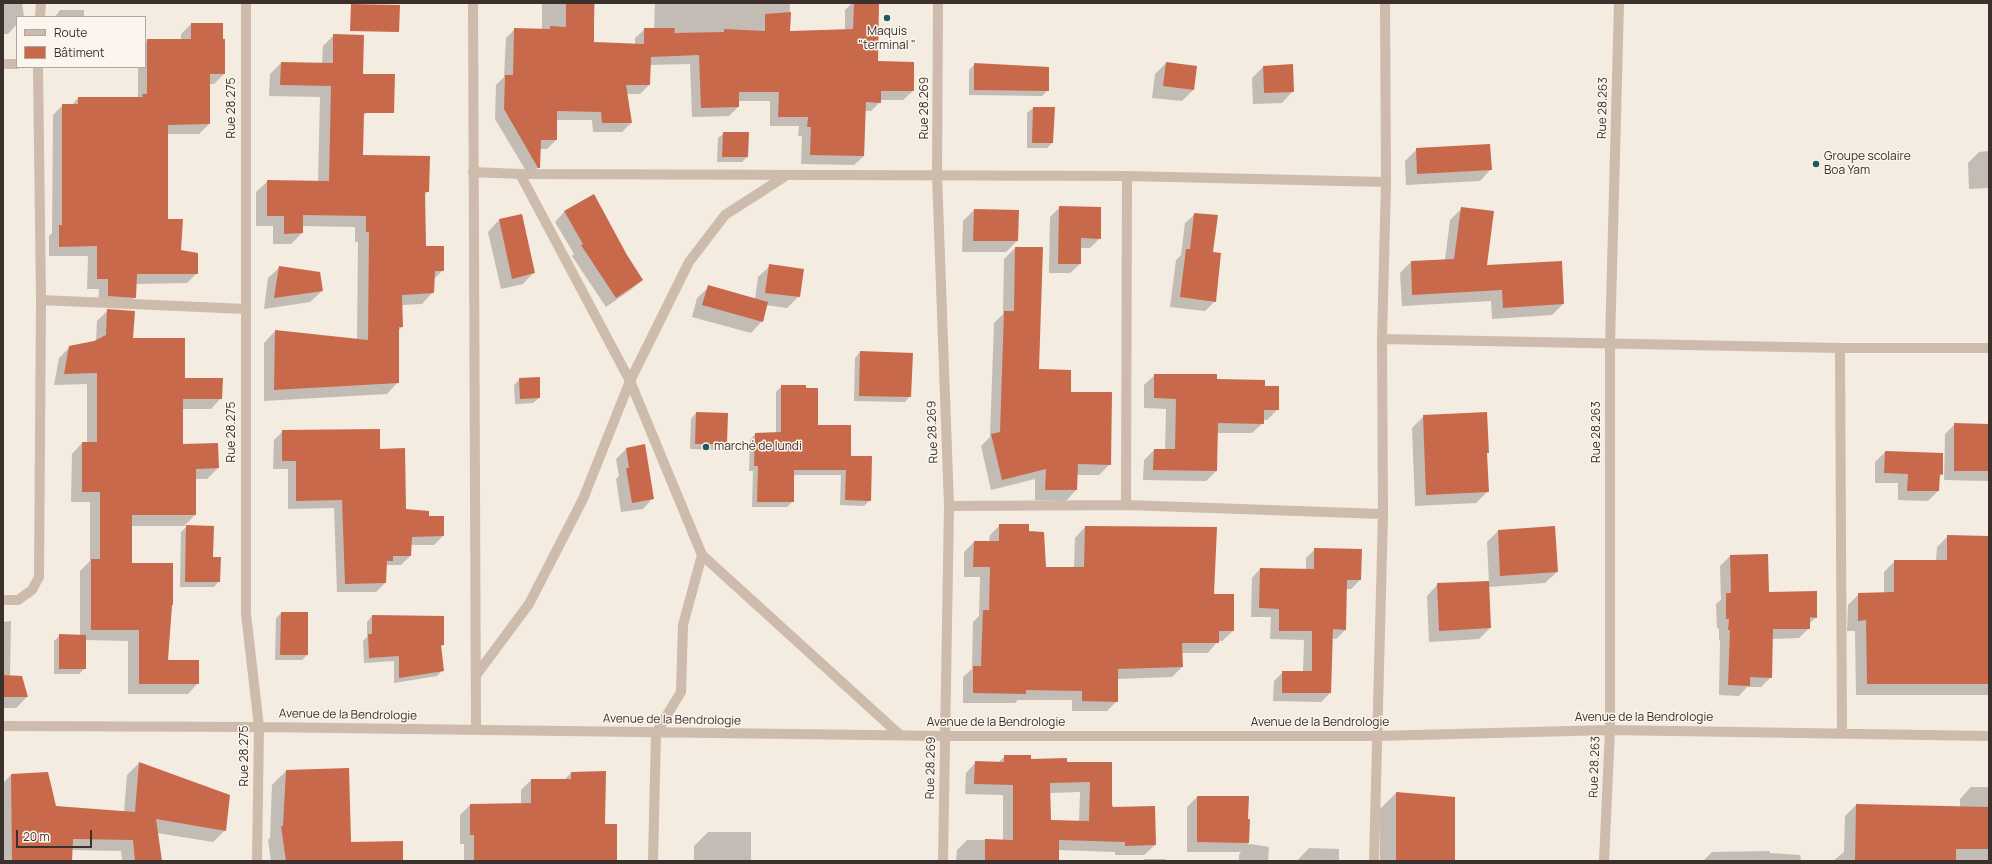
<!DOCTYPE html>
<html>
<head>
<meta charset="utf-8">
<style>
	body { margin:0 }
	#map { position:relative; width:1992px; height:864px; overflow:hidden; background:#f4ebe1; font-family:Manrope,sans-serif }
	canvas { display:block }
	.frame { position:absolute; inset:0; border:4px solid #3b302b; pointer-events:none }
	.legend { position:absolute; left:16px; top:16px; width:130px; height:52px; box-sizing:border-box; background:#fbf5ee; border:1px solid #aea6a0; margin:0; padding:5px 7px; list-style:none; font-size:12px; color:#3b302b }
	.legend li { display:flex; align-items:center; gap:8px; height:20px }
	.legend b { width:20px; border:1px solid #aea6a0 }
	.scale { position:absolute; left:16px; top:830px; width:76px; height:18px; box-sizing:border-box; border:2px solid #3b302b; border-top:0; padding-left:5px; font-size:12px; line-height:14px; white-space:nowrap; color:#3b302b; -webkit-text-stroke:3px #fbf5ee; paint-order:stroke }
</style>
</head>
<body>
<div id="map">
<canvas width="1992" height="864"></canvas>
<div class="frame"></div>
<ul class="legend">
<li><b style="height:5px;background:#cdbbac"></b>Route</li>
<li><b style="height:11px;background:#c8694b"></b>Bâtiment</li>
</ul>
<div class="scale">20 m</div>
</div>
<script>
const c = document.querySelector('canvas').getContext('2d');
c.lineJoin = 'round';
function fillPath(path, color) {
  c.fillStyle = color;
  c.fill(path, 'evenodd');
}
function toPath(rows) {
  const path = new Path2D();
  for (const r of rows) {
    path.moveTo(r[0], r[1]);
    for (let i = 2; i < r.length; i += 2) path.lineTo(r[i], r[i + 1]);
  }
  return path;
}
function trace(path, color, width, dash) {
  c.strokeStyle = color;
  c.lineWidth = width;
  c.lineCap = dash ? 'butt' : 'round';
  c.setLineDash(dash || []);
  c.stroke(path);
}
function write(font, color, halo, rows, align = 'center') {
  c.font = font + ' Manrope,sans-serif';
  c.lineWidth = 3;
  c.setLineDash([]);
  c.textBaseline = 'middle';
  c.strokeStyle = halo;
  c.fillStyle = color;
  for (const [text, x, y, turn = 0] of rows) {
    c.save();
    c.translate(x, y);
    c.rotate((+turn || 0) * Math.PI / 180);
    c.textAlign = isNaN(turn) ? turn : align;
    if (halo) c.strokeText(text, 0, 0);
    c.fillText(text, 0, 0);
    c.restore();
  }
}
const shadow = toPath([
	[3,3,22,3,24,17,17,17,17,24,8,34,3,34],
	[542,3,595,3,593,43,635,45,635,38,645,29,654,29,655,3,790,3,789,32,845,30,845,10,852,3,878,3,877,62,913,91,903,100,880,100,880,102,871,111,865,111,864,156,854,165,801,164,802,136,798,136,799,126,770,126,770,101,738,101,738,107,729,116,692,117,690,64,649,65,649,85,640,94,627,94,631,123,622,132,593,132,592,120,556,120,556,140,547,149,539,149,539,167,529,176,495,119,496,85,504,77,506,38,515,29,542,30],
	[60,10,84,10,84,17,55,17],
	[191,24,224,74,214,84,209,84,209,124,199,134,167,134,167,220,179,251,197,273,187,283,136,284,135,297,125,307,98,306,99,289,87,289,88,256,49,256,49,236,52,233,53,115,63,105,72,105,78,98,138,98,138,67,145,67,145,42,148,40,181,40,181,34],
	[334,35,362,74,367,112,363,116,362,156,428,191,424,196,425,247,443,270,433,280,433,292,422,304,401,305,402,327,398,331,398,382,387,394,264,401,264,343,275,331,357,340,358,242,355,242,355,227,302,226,302,233,291,244,273,244,273,226,256,226,256,192,268,181,318,182,320,97,269,96,270,74,281,63,322,64,323,46],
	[1166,63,1193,90,1182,101,1152,98,1155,74],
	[975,64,1048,90,1042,96,969,95,969,70],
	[1292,66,1293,91,1282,103,1253,104,1252,78,1263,67],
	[1033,108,1054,108,1052,143,1047,148,1027,148,1027,113],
	[724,133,747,157,742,162,717,162,718,138],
	[1417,149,1491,169,1480,181,1406,185,1405,161],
	[1989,151,1989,188,1969,189,1968,163,1979,152],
	[593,195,626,256,642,280,632,289,606,307,572,256,574,254,555,222,564,212],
	[1060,207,1100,238,1090,248,1080,248,1080,264,1070,273,1049,273,1050,217],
	[1461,209,1486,266,1561,262,1563,304,1552,315,1492,319,1491,301,1402,306,1400,273,1411,262,1445,260,1450,220],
	[974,210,1017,241,1006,252,962,252,963,221],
	[1195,214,1212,253,1215,301,1205,311,1170,307,1176,260,1181,255,1185,223],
	[521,215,534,272,523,284,501,289,488,232,499,220],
	[1015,248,1038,370,1070,393,1110,464,1099,475,1077,475,1076,490,1066,501,1035,500,1035,479,991,490,981,446,990,437,994,323,1003,314,1004,259],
	[770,266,799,296,787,308,766,305,762,321,751,333,692,317,697,298,709,287,755,299,758,277],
	[280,267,322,291,310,302,264,309,268,278],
	[108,310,132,339,184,379,221,398,211,409,182,409,182,445,218,444,218,468,207,479,195,479,195,515,184,526,131,526,131,564,172,605,167,661,198,683,188,694,128,694,128,641,85,640,85,668,79,674,54,674,54,641,59,636,80,636,80,571,90,561,90,502,71,502,72,454,82,443,87,443,87,384,54,385,59,358,70,347,96,341,97,321],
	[860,352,910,396,905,402,854,401,855,358],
	[1155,375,1216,380,1263,387,1278,409,1267,420,1263,420,1263,423,1252,433,1217,433,1216,471,1206,481,1143,480,1144,460,1154,450,1165,450,1166,409,1144,408,1144,385],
	[520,379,539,398,533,403,515,404,514,385],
	[782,386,817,426,850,457,870,500,864,506,840,505,841,475,793,475,793,501,787,507,752,507,753,471,749,471,750,440,755,434,776,433,776,392],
	[696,413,727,414,726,444,720,450,690,449,691,419],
	[1424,416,1488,452,1486,455,1488,491,1476,503,1415,506,1412,428],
	[1955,424,1989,424,1989,481,1944,480,1945,434],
	[283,431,379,450,405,510,427,517,443,536,434,545,410,545,410,556,401,565,387,565,386,566,385,583,376,592,337,592,334,508,288,509,288,469,273,469,274,440],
	[626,449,653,498,643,509,621,512,616,479,619,476,616,459],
	[1885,452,1942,474,1939,477,1938,491,1928,501,1898,500,1898,483,1875,483,1875,462],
	[1000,525,1028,532,1045,568,1074,568,1075,538,1085,527,1213,595,1233,631,1222,641,1218,641,1208,653,1182,653,1182,667,1172,677,1117,679,1117,701,1107,711,1072,711,1072,700,1018,700,1015,703,963,703,963,677,972,669,973,622,979,616,980,577,964,577,964,552,974,542,989,542,990,535],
	[187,526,212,558,219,581,214,587,180,587,181,532],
	[1498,531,1557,572,1545,583,1488,587,1490,628,1479,639,1429,642,1427,596,1438,584,1489,582,1487,542],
	[1948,536,1989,537,1989,695,1856,695,1855,631,1847,631,1848,605,1859,594,1884,594,1884,572,1895,561,1936,561,1937,547],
	[1315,549,1360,580,1351,589,1346,589,1345,630,1336,639,1331,638,1330,693,1321,702,1273,701,1274,681,1283,672,1303,672,1304,640,1270,639,1271,617,1251,617,1252,578,1260,569,1306,569,1306,558],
	[1730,556,1768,593,1816,617,1809,624,1809,628,1799,638,1772,639,1771,677,1761,687,1747,687,1739,696,1719,695,1720,640,1719,640,1719,629,1717,628,1716,604,1721,600,1720,566],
	[281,613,307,655,302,660,275,660,276,618],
	[372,616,443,645,440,648,443,670,437,676,394,683,394,661,364,663,363,641,367,637,367,622],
	[11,621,10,677,27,697,16,708,3,708,3,622],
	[1005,756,1066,763,1111,763,1112,808,1155,845,1144,855,1115,855,1115,852,1058,850,1058,861,956,861,957,850,967,840,1003,840,1003,795,965,794,966,773,976,762,998,763],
	[1080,792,1079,822,1050,821,1049,793],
	[139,763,225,830,213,842,157,833,161,861,122,861,121,851,72,850,71,861,3,861,3,783,11,775,56,807,124,812,127,775],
	[286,771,350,843,402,861,271,861,268,840,270,838,272,785],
	[571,773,604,825,616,861,464,861,464,844,460,844,460,815,470,805,521,804,521,790,531,780,564,780],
	[1971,787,1989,787,1989,860,1833,861,1844,852,1845,816,1856,805,1960,807,1960,799],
	[1396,793,1454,861,1380,861,1380,809],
	[1197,797,1249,820,1248,845,1250,844,1269,847,1268,861,1239,861,1239,855,1241,852,1187,852,1187,807],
	[708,832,751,832,751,861,694,861,694,846],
	[1309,848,1339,849,1339,861,1297,861],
	[1769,851,1770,853,1800,855,1801,861,1703,861,1712,852],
	[1145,859,1166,859,1166,861,1143,861]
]);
const building = toPath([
	[566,3,594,3,594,42,644,44,644,28,675,28,674,33,724,32,724,29,765,31,765,14,791,12,790,31,853,29,854,3,879,3,878,61,914,62,914,91,881,91,881,103,866,102,864,156,810,155,811,127,807,127,808,117,778,117,779,92,739,92,739,107,701,108,699,55,651,57,650,85,626,85,632,123,602,123,601,112,557,111,557,140,541,140,540,168,538,168,504,109,505,75,513,75,514,28,550,29,550,26,566,27],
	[351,4,400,5,399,32,350,31],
	[191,23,223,23,223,39,225,39,225,74,210,74,210,124,168,125,168,219,183,219,181,250,198,253,198,274,137,274,136,298,108,296,108,279,97,279,97,246,59,247,59,225,62,225,62,104,78,104,78,97,143,97,142,94,147,94,147,39,191,39],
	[333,34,364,35,363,74,395,74,394,113,364,113,363,155,430,156,429,192,425,192,426,246,444,246,444,271,435,271,434,293,402,295,403,327,399,327,399,383,274,390,275,330,368,340,369,232,366,232,366,216,303,215,303,233,284,234,284,216,267,216,267,180,329,181,331,86,280,85,281,62,333,63],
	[1166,62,1197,66,1194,90,1163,86],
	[974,63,1049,67,1049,91,974,90],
	[1293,64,1294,92,1264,93,1263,66],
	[1033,107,1055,107,1053,143,1032,143],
	[723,132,749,132,748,157,722,157],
	[1490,144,1492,170,1417,174,1416,148],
	[594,194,627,255,643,280,616,298,581,245,583,244,564,211],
	[1059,206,1101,207,1101,239,1081,238,1081,264,1058,264],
	[1461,207,1494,211,1487,265,1562,261,1564,304,1503,308,1502,290,1412,295,1411,261,1454,259],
	[974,209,1019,210,1018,241,973,241],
	[1194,213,1218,215,1213,252,1221,253,1216,302,1180,297,1186,249,1190,249],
	[522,214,535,273,512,279,499,219],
	[1015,247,1043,247,1039,369,1071,370,1071,392,1112,392,1111,465,1078,464,1077,490,1045,490,1046,469,1002,480,991,434,1000,432,1004,311,1014,311],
	[769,264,804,269,800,297,765,293],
	[279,266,320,272,323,291,274,298],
	[708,285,768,302,763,322,702,305],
	[107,309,135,311,133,338,185,338,185,378,223,378,222,399,183,399,183,444,218,443,219,468,196,469,196,515,132,515,132,563,173,563,173,605,172,605,168,660,199,660,199,684,139,684,139,630,91,630,91,559,100,559,100,492,82,492,82,442,97,442,97,373,64,374,69,346,94,341,106,335],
	[860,351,913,353,911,397,859,396],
	[1154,374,1217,374,1217,379,1265,380,1265,386,1279,386,1279,410,1264,410,1264,424,1218,423,1217,471,1153,470,1154,449,1175,449,1176,399,1154,398],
	[540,377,540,398,520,399,519,378],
	[781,385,806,385,806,388,818,388,818,425,851,425,851,456,872,456,871,501,845,500,846,470,794,470,794,502,757,502,758,466,754,466,755,433,781,432],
	[696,412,728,413,727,444,695,444],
	[1487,412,1489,453,1487,453,1489,492,1426,495,1423,415],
	[1954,423,1989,424,1989,471,1954,471],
	[380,429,380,449,405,448,406,509,429,511,429,516,444,516,444,536,412,537,411,556,393,556,393,561,387,561,386,583,345,584,342,500,296,501,296,461,282,461,282,430],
	[645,444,654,499,632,503,626,468,629,468,626,448],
	[1885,451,1943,453,1943,475,1940,474,1939,491,1907,491,1908,474,1884,473],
	[999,524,1029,524,1029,531,1044,532,1046,567,1084,567,1085,526,1217,527,1214,594,1234,594,1234,631,1219,631,1219,643,1182,643,1183,667,1118,669,1118,702,1082,701,1082,691,1026,690,1026,694,973,693,973,666,981,666,983,610,989,610,990,567,973,567,974,541,999,541],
	[186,525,214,526,213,557,221,557,220,582,185,582],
	[1555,526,1558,572,1500,576,1498,530],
	[1947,535,1989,536,1989,684,1867,684,1866,620,1858,621,1858,593,1894,592,1894,560,1947,560],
	[1314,548,1362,549,1361,580,1347,580,1346,630,1333,629,1331,693,1282,693,1282,671,1312,671,1312,631,1279,631,1279,609,1259,608,1260,568,1314,569],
	[1768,554,1769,592,1817,591,1817,618,1810,617,1810,629,1773,629,1772,678,1750,677,1750,686,1728,685,1730,630,1728,630,1729,619,1726,619,1726,593,1731,593,1730,555],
	[1489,581,1491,628,1439,631,1437,583],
	[281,612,308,612,308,655,280,655],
	[372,615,444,616,444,645,441,645,444,671,399,678,399,656,369,658,368,634,372,634],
	[59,634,86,635,86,669,59,669],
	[3,675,22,676,28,697,3,697],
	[1004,755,1031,755,1031,759,1067,758,1067,762,1112,762,1112,805,1113,807,1155,806,1156,845,1125,846,1125,842,1059,840,1059,861,985,861,985,839,1013,840,1013,785,974,784,975,761,1004,762],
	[1090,782,1089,821,1051,820,1050,783],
	[139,762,230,795,226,831,156,819,162,861,135,861,133,840,73,839,72,861,12,861,11,774,48,772,56,806,135,812],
	[349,768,351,842,403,841,403,861,286,861,281,826,283,826,286,770],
	[606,771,605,824,617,824,617,861,474,861,474,835,470,835,470,804,531,803,531,779,571,779,571,772],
	[1396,792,1455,797,1455,861,1396,861],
	[1197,796,1249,796,1248,819,1250,819,1249,843,1197,842],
	[1856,804,1989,807,1989,849,1956,849,1956,861,1855,861]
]);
const service = toPath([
	[520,174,630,381,702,555,900,735],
	[477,674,529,604,583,499,630,381,689,262,725,215,787,175],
	[656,733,681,692,683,625,702,555]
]);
const minor = toPath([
	[246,3,246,614,259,727,257,861],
	[473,3,476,730],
	[938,3,937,175,949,506,943,861],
	[40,17,41,3],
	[3,64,17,64],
	[473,172,520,174,1127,176,1386,182],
	[41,300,245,309],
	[1382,339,1840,348,1989,348],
	[1840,348,1842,734],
	[1126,505,1127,176],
	[949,506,1126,505,1383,514],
	[3,600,18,600,32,590,39,577,41,300,38,67],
	[3,726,259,727,944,736,1377,736,1610,730,1989,736],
	[653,861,656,733],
	[1374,861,1383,514,1382,339,1386,182,1385,3],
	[1604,861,1610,730,1610,343,1619,3]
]);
const markers = [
	[887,18,4,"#1f5a5e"],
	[1816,164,4,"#1f5a5e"],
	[706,447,4,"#1f5a5e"]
];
const poiNames = [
	["Maquis",887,32,"center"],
	["\"terminal \"",887,46,"center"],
	["Groupe scolaire",1824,157],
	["Boa Yam",1824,171],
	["marché de lundi",714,447]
];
const streetNames = [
	["Rue 28.275",232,108,-90],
	["Rue 28.269",925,108,-90],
	["Rue 28.263",1603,108,-89],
	["Rue 28.275",232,432,-90],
	["Rue 28.269",933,432,-92],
	["Rue 28.263",1597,432,-90],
	["Avenue de la Bendrologie",348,715,1],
	["Avenue de la Bendrologie",1644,718],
	["Avenue de la Bendrologie",672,720,1],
	["Avenue de la Bendrologie",996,723],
	["Avenue de la Bendrologie",1320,723],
	["Rue 28.275",245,756,-90],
	["Rue 28.263",1595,767,-88],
	["Rue 28.269",931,768,-89]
];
fillPath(shadow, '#0003');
fillPath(building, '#c8694b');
trace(service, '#cdbbac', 10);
trace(minor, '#cdbbac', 10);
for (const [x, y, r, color] of markers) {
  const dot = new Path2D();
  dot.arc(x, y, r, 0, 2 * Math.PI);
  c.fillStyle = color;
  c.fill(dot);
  trace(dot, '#fbf5ee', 1.5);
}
write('12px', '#3b302b', '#fbf5ee', poiNames, 'left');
write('12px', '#3b302b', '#fbf5ee', streetNames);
</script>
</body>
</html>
